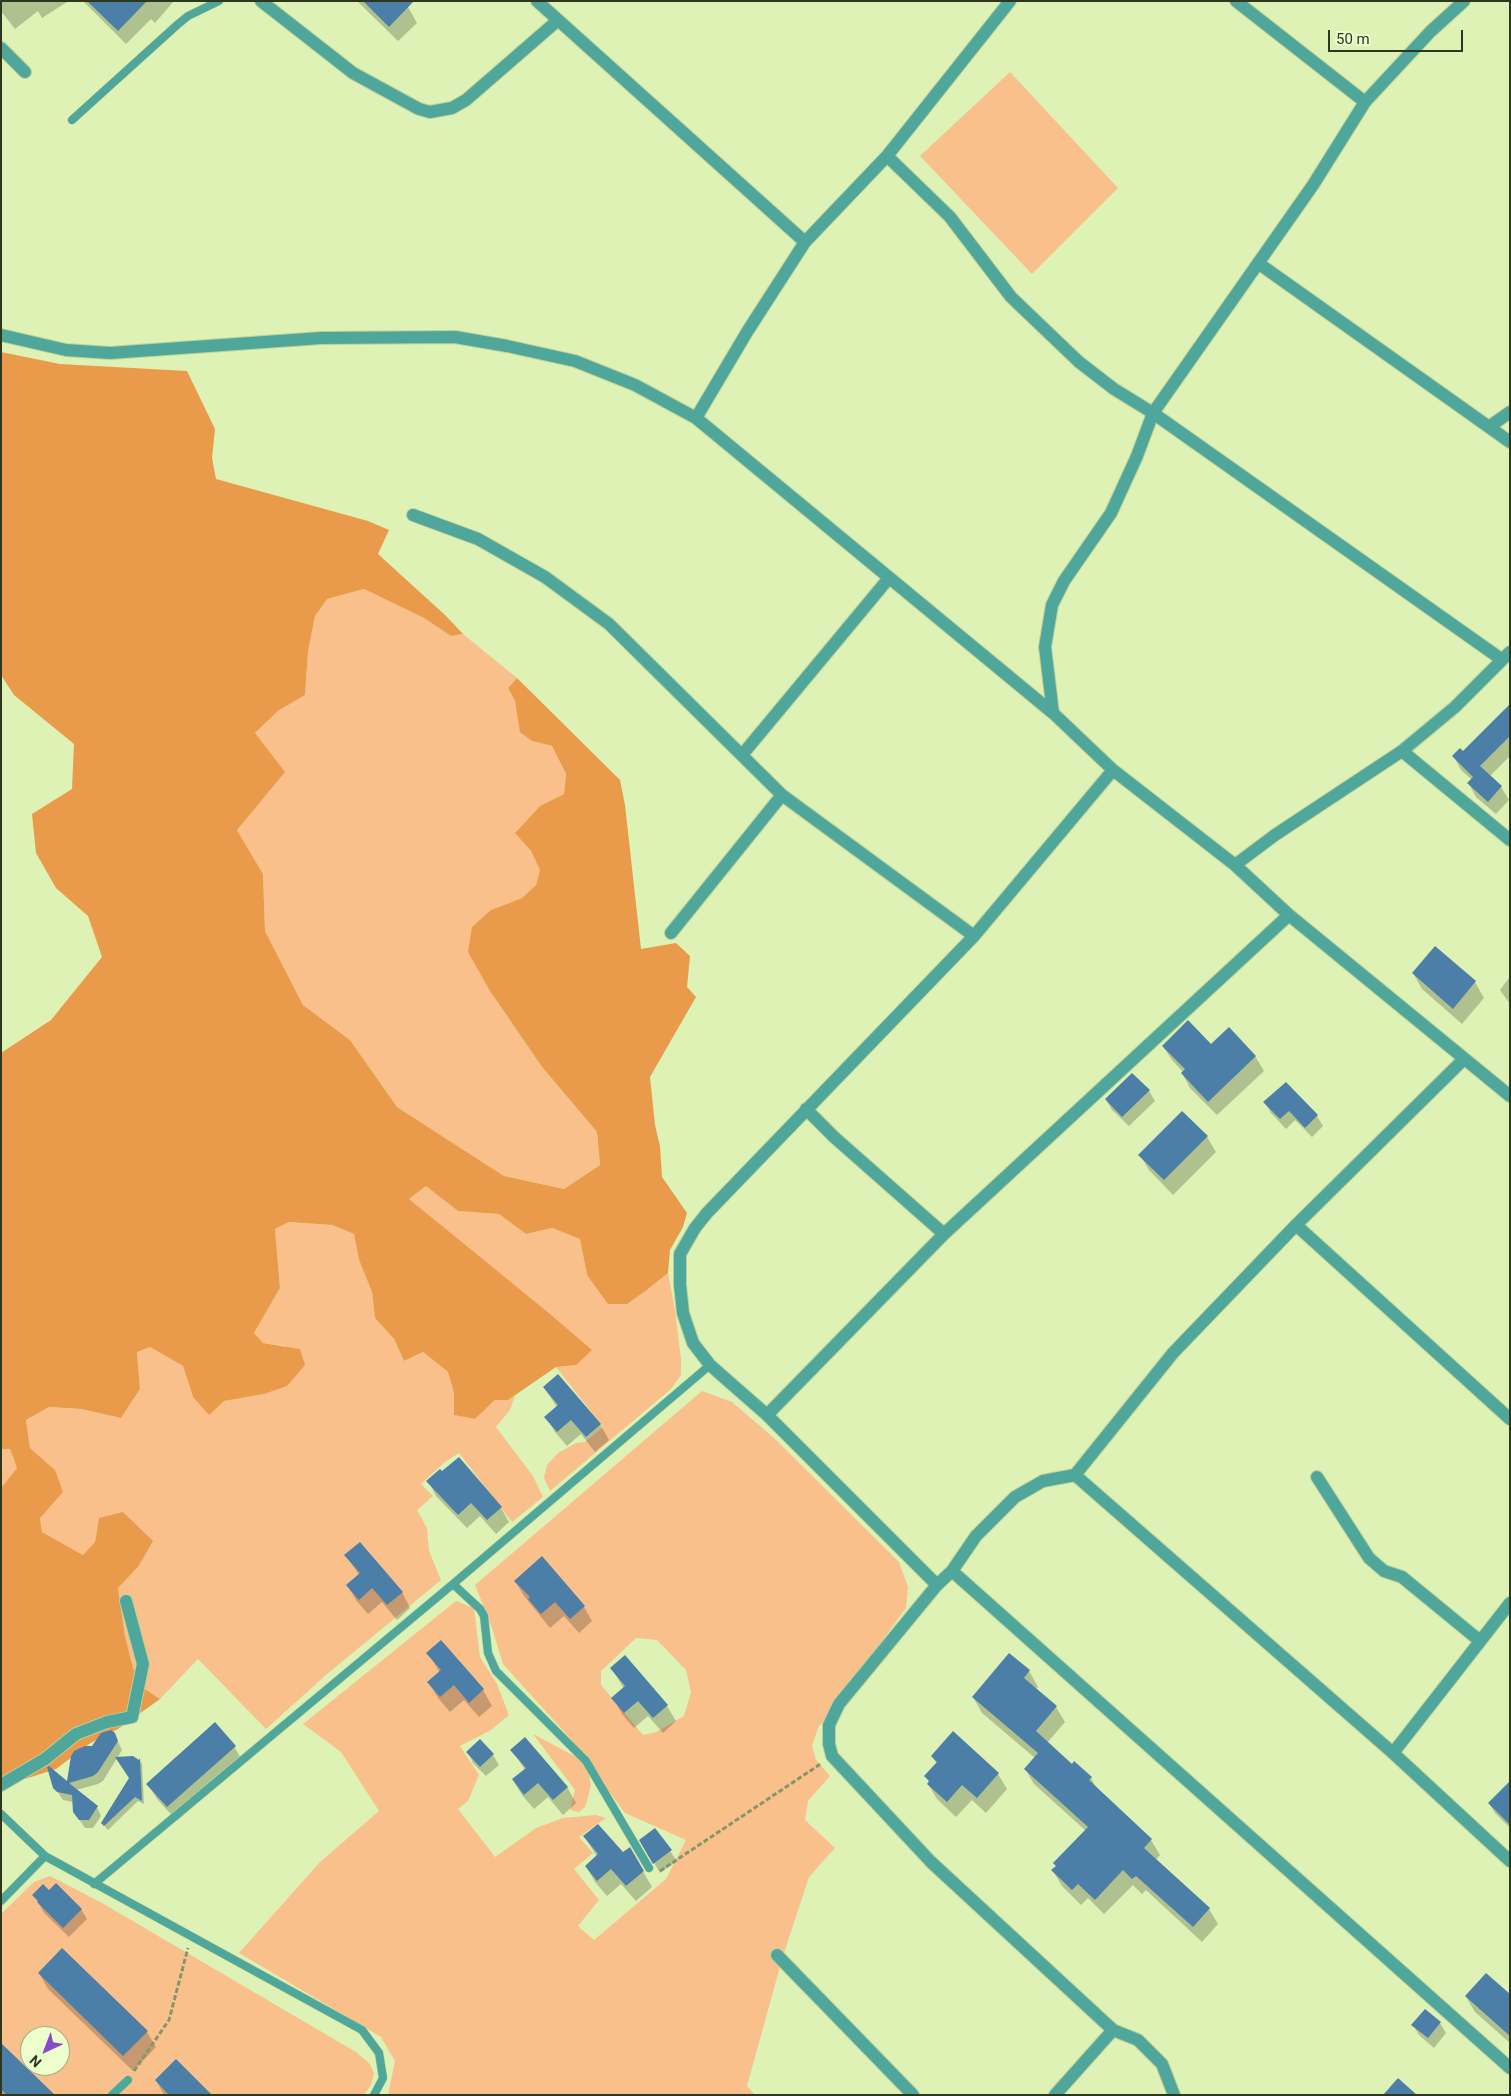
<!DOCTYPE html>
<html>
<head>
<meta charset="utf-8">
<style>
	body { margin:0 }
	#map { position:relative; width:1511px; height:2096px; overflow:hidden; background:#ddf2b4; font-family:Roboto,sans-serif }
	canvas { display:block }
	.frame { position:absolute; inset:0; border:2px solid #2e361e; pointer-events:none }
	.north { position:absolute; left:20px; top:2026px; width:50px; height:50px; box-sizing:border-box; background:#ecfecc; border:1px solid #a0ae86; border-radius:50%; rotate:223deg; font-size:14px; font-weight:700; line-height:20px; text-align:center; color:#2e361e }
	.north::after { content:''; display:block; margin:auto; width:18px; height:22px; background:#864cc3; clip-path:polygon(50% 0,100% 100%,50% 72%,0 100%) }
	.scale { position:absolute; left:1328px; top:30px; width:135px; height:22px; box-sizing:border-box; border:2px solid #2e361e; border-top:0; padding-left:6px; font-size:15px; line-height:18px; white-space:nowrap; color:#2e361e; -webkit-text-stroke:4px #ecfecc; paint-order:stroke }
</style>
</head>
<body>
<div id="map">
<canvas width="1511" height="2096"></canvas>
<div class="frame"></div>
<div class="north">N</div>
<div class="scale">50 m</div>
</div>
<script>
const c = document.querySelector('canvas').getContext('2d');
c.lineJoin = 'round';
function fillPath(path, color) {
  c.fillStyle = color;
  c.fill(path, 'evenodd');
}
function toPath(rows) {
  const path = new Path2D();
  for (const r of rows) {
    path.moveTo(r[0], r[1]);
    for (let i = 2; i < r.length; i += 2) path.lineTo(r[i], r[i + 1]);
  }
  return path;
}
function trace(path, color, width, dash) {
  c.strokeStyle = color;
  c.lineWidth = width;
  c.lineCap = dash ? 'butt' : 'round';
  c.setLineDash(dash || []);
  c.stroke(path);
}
const green = toPath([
	[1010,72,1118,188,1032,274,920,156],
	[364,589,424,618,451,636,463,634,517,678,508,688,515,701,518,713,532,741,552,746,566,774,564,794,540,806,516,832,531,851,540,870,536,885,522,898,491,910,490,991,542,1067,597,1132,600,1165,564,1189,504,1176,397,1107,350,1040,303,1005,265,931,263,874,237,830,284,772,254,734,278,711,305,695,308,652,315,615,327,599],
	[426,1185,458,1211,499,1214,526,1234,552,1228,580,1239,587,1275,648,1289,668,1273,675,1310,681,1359,681,1375,671,1389,550,1491,544,1478,547,1465,558,1453,576,1443,585,1442,603,1427,556,1367,576,1365,453,1236,409,1199],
	[289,1222,332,1225,354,1234,359,1260,372,1292,375,1318,394,1339,404,1361,423,1352,448,1372,454,1393,455,1415,475,1419,495,1400,508,1400,515,1395,510,1410,496,1427,533,1476,543,1497,512,1522,459,1453,445,1462,421,1484,433,1496,417,1510,427,1528,429,1551,441,1580,326,1675,266,1729,198,1659,160,1699,145,1689,133,1668,125,1636,118,1588,138,1567,99,1518,95,1542,83,1555,42,1532,40,1518,55,1470,30,1448,26,1420,49,1407,81,1409,121,1418,140,1389,137,1352,150,1347,183,1366,193,1397,224,1401,264,1394,286,1346,263,1343,254,1333,280,1288,275,1229],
	[702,1391,732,1402,774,1438,899,1562,908,1587,906,1608,818,1728,812,1746,816,1760,830,1776,808,1801,805,1820,835,1848,809,1877,783,1956,747,2086,755,2095,388,2095,395,2061,381,2037,239,1953,320,1862,379,1811,341,1752,303,1724,456,1601,474,1608,480,1657,497,1684,509,1715,491,1730,460,1746,479,1775,468,1801,458,1809,495,1857,536,1828,563,1818,596,1815,606,1818,579,1837,593,1853,574,1869,599,1900,578,1926,594,1940,666,1879,686,1840,625,1813,569,1737,503,1664,492,1628,475,1585],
	[636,1638,657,1640,686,1670,691,1692,684,1716,656,1732,643,1735,601,1685,601,1671],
	[1,1449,10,1449,17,1468,1,1488],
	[533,1734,580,1759,588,1769,591,1786,585,1807,579,1812,570,1810,575,1790],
	[50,1876,102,1903,356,2052,370,2064,374,2074,371,2085,364,2095,1,2095,1,1914,34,1882],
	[30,2036,60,2036,60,2066,30,2066]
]);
const forest = toPath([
	[1,352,60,364,187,371,215,429,212,458,216,479,368,521,389,530,378,554,445,615,463,634,451,636,424,618,364,589,327,599,315,616,308,652,305,695,278,711,255,733,285,772,237,830,263,874,265,931,303,1005,350,1040,397,1107,504,1176,564,1189,600,1165,597,1132,542,1067,490,991,468,952,472,927,491,910,522,898,536,885,540,870,531,851,515,833,540,806,564,794,566,774,552,746,532,741,520,732,515,701,508,688,517,678,620,780,625,805,641,949,676,943,690,956,687,987,696,997,650,1077,655,1125,660,1146,662,1177,687,1213,683,1227,670,1250,668,1273,648,1289,627,1304,608,1304,587,1275,580,1239,552,1228,526,1234,499,1214,458,1211,426,1186,409,1199,550,1314,592,1350,576,1365,556,1367,508,1400,495,1400,475,1419,454,1415,454,1393,448,1372,423,1352,404,1361,394,1339,375,1318,372,1292,359,1260,354,1234,332,1225,289,1222,275,1229,280,1288,254,1333,263,1343,300,1349,305,1365,287,1386,264,1394,224,1401,209,1415,193,1397,183,1366,150,1347,137,1352,140,1389,121,1418,81,1409,49,1407,26,1420,30,1448,55,1470,63,1492,40,1518,42,1532,83,1555,95,1542,99,1518,123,1512,153,1541,138,1567,118,1588,125,1636,133,1668,145,1689,160,1699,118,1729,89,1744,56,1769,25,1779,12,1772,1,1778,1,1488,17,1468,10,1449,1,1449,1,1053,51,1020,102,957,88,916,56,888,36,853,32,814,72,789,74,744,14,695,1,675]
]);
const shadow = toPath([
	[1,1,67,1,67,2,42,18,38,11,15,29,1,11],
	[83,1,174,1,155,23,151,19,126,44],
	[357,1,402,1,408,7,417,23,398,41],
	[1510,706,1510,756,1490,776,1501,787,1509,800,1496,814,1476,797,1469,784,1472,780,1461,770,1454,757,1463,752],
	[1435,948,1475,982,1484,998,1462,1024,1422,989,1413,973],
	[1509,978,1510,979,1510,1004,1500,990],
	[1163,1046,1255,1056,1264,1071,1217,1115,1190,1088,1182,1073,1183,1072,1172,1060],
	[1286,1083,1317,1116,1323,1126,1312,1137,1295,1120,1286,1129,1271,1113,1265,1103],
	[1149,1091,1155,1101,1129,1126,1112,1110,1106,1100],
	[1207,1137,1216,1152,1173,1195,1149,1170,1140,1155],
	[544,1388,600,1424,609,1440,595,1452,581,1434,567,1446,555,1432,546,1417,557,1407],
	[428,1481,501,1508,509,1522,496,1534,480,1516,467,1528,436,1496],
	[346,1555,402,1592,410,1608,397,1620,382,1602,368,1614,356,1600,347,1585,359,1575],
	[515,1581,584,1607,592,1621,579,1633,564,1616,550,1628,524,1596],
	[441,1641,483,1690,492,1706,479,1717,464,1700,450,1712,438,1698,429,1683,440,1673,428,1653],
	[625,1657,667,1706,676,1721,663,1733,648,1716,634,1728,622,1714,613,1698,624,1689,612,1669],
	[1029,1671,1038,1687,1036,1689,1056,1707,1065,1722,1047,1743,1072,1766,1091,1778,1097,1789,1151,1840,1160,1855,1156,1860,1209,1909,1218,1924,1202,1942,1146,1890,1142,1894,1133,1885,1104,1914,1088,1898,1081,1905,1062,1886,1053,1871,1086,1831,1034,1784,1025,1769,1035,1758,982,1713,973,1697],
	[114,1734,122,1750,103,1781,98,1784,76,1790,97,1807,101,1816,93,1828,85,1828,74,1812,73,1802,63,1800,55,1788,68,1783,93,1748],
	[234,1746,243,1762,177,1821,157,1799,148,1784],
	[512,1750,567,1787,576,1803,563,1815,548,1797,534,1809,522,1795,513,1780,525,1770],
	[468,1752,493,1755,499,1765,486,1776,473,1763],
	[932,1756,998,1774,1007,1789,986,1813,972,1800,956,1817,937,1799,928,1784,930,1782,926,1776,937,1764],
	[140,1761,142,1764,144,1804,138,1801,108,1830,102,1823],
	[1510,1789,1510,1828,1495,1813,1489,1803],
	[655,1830,677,1861,660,1873,641,1841],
	[585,1837,623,1854,630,1849,652,1887,636,1901,621,1884,607,1896,595,1882,586,1866,597,1857],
	[49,1891,81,1909,87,1919,69,1937,44,1913,34,1895],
	[62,1949,147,2032,156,2047,133,2071,48,1989,39,1973],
	[1510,1996,1510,2043,1475,2012,1466,1997],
	[1426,2010,1440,2023,1446,2033,1434,2048,1419,2035,1413,2025],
	[1,2045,53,2095,1,2095],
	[156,2080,210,2095,164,2095]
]);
const building = toPath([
	[87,1,147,1,118,31],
	[363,1,414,1,389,27],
	[1510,704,1510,736,1480,766,1502,786,1488,802,1467,783,1473,777,1452,756,1460,748,1463,751],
	[1435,946,1476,981,1453,1009,1412,973],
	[1188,1020,1211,1044,1229,1027,1256,1056,1208,1102,1181,1073,1185,1069,1162,1046],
	[1132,1073,1150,1090,1122,1117,1105,1099],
	[1286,1082,1318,1115,1305,1128,1289,1111,1280,1119,1263,1102],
	[1182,1111,1208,1136,1164,1180,1138,1155],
	[558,1374,601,1424,586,1437,571,1420,557,1432,544,1417,558,1405,543,1387],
	[459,1457,502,1507,487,1520,471,1503,458,1515,426,1481,440,1469,442,1471],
	[360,1542,403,1592,387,1605,372,1588,359,1600,346,1585,360,1573,344,1555],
	[542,1556,585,1606,570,1619,555,1602,541,1614,528,1599,530,1597,514,1581],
	[441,1640,484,1689,469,1703,454,1685,440,1697,427,1682,441,1670,426,1653],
	[1009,1653,1030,1670,1024,1678,1057,1706,1036,1731,1072,1764,1074,1761,1092,1777,1089,1780,1152,1839,1144,1848,1210,1908,1193,1927,1136,1876,1132,1879,1123,1870,1095,1900,1078,1884,1072,1890,1051,1870,1056,1866,1053,1863,1088,1827,1024,1769,1038,1753,972,1697],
	[625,1655,668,1705,653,1718,638,1701,624,1713,611,1698,625,1686,610,1668],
	[215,1722,236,1746,167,1807,146,1784],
	[111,1730,115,1733,118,1741,98,1772,93,1776,69,1783,98,1806,89,1820,79,1820,73,1812,72,1795,57,1792,53,1788,47,1767,49,1766,67,1781,71,1756,74,1751,85,1746,92,1746,101,1733],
	[953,1731,999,1773,977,1798,962,1785,947,1802,927,1784,929,1781,924,1776,937,1762,931,1756],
	[525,1737,568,1787,553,1800,538,1783,524,1795,512,1779,526,1768,510,1750],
	[480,1739,494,1754,480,1767,466,1752],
	[133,1756,139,1760,140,1758,142,1801,135,1797,104,1826,101,1823,129,1778,115,1757],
	[1510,1781,1510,1825,1488,1803],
	[598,1824,623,1852,630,1847,644,1871,626,1886,611,1869,597,1881,585,1866,598,1854,583,1836],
	[655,1828,672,1850,653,1864,639,1840],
	[56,1883,82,1909,63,1928,37,1902,38,1901,32,1895,43,1884,49,1890],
	[62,1948,148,2031,123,2056,38,1973],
	[1486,1973,1510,1994,1510,2036,1465,1996],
	[1425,2009,1441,2022,1428,2038,1411,2025],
	[1,2043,55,2095,7,2095,1,2089],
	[176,2059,212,2095,169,2095,155,2080],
	[1398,2078,1417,2095,1383,2095]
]);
const path = toPath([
	[660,1871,822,1763],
	[134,2071,169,2020,188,1948]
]);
const service = toPath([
	[72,120,177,25,188,16,219,1],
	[453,1584,480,1609,484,1616,488,1653,496,1671,586,1761,649,1868],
	[1,1814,45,1856,362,2030,379,2053,383,2078,374,2095],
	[94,1884,453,1584,710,1365],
	[1,1901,45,1856],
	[112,2095,128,2080]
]);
const minor = toPath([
	[261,1,353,73,419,109,430,112,452,108,466,100,557,21],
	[537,1,805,242,747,332,696,418],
	[1236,1,1365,102,1313,185,1153,413,1501,659],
	[1,48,25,72],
	[1365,102,1430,32,1464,1],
	[887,156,950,217,1011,297,1079,362,1114,389,1153,413,1137,456,1111,513,1064,581,1052,605,1045,647,1053,713],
	[805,242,887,156,1010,1],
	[1258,263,1510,442],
	[1,335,66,350,110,353,321,338,455,337,507,346,575,361,635,385,696,418,1053,713,1113,770,1235,865,1289,915,1510,1096],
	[1489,427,1510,412],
	[413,515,478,539,545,577,609,624,782,795,974,936],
	[1402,751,1510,840],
	[742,755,889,578],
	[1235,865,1275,835,1402,751,1455,707,1510,652],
	[671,933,782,795],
	[806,1109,834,1137,944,1234],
	[1296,1225,1510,1419],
	[767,1415,944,1234,1289,915],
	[1075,1475,1173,1353,1296,1225,1464,1059],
	[1317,1477,1369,1558,1384,1571,1402,1577,1480,1641],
	[952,1571,1510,2068],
	[937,1585,767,1415,710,1365,693,1343,683,1313,680,1285,680,1254,695,1228,707,1213,974,936,1113,770],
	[1393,1753,1510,1603],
	[1,1785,45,1759,76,1734,107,1722,132,1717,143,1664,126,1601],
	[777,1955,913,2095],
	[1055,2095,1113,2030],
	[1174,2095,1162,2064,1138,2040,1113,2030,931,1862,832,1756,829,1744,829,1725,839,1704,937,1585,952,1571,976,1536,1015,1497,1043,1481,1075,1475,1393,1753,1510,1861]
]);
fillPath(green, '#f9c08c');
fillPath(forest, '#e99b4b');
fillPath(shadow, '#0003');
fillPath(building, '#4b7fa7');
trace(service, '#bed099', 9);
trace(minor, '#bed099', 14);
trace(path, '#87966a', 3, [5, 2.5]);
trace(service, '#4fa79b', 8);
trace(minor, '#4fa79b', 12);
</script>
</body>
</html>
